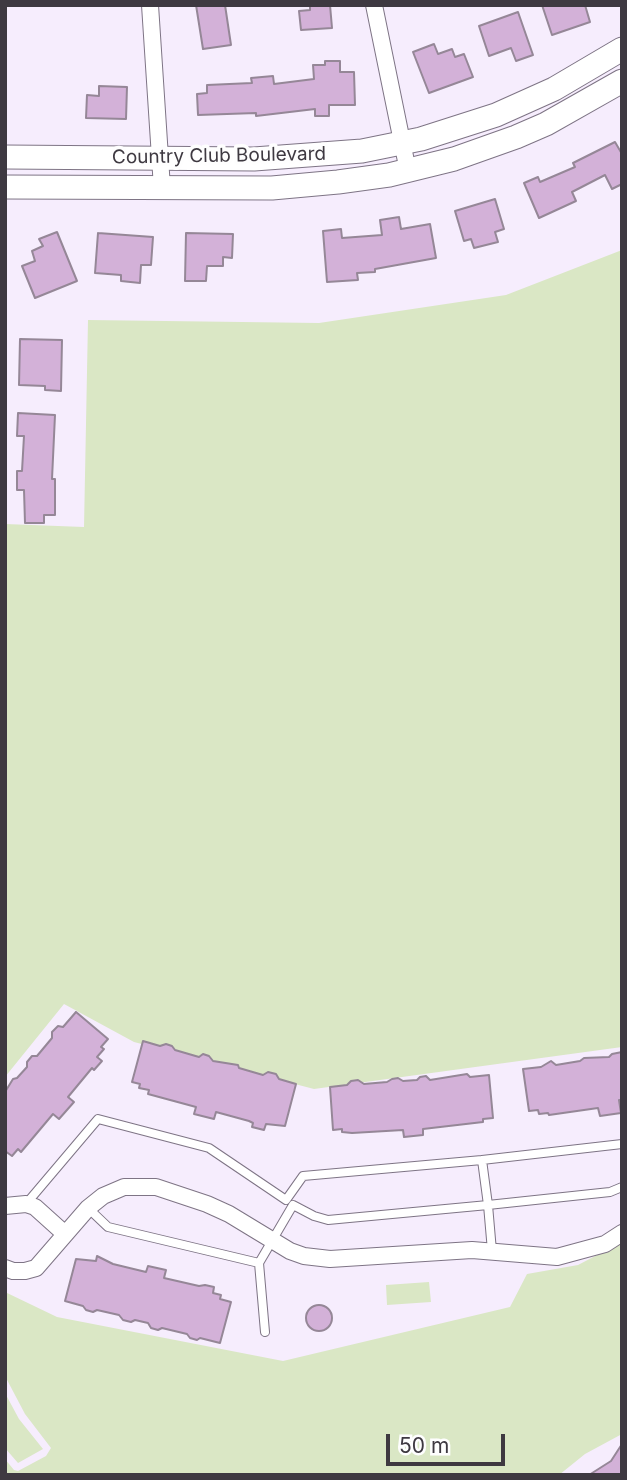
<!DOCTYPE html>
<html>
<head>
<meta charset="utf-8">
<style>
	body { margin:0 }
	#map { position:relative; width:627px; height:1480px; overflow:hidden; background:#f6edfd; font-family:Inter,sans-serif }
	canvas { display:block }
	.frame { position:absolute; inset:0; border:7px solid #3e3941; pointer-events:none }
	.scale { position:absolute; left:386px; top:1434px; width:119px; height:32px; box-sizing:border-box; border:4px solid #3e3941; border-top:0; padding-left:9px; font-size:21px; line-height:24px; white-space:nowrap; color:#3e3941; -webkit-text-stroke:5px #fefefe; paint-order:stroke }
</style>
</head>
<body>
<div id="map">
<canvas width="627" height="1480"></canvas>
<div class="frame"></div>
<div class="scale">50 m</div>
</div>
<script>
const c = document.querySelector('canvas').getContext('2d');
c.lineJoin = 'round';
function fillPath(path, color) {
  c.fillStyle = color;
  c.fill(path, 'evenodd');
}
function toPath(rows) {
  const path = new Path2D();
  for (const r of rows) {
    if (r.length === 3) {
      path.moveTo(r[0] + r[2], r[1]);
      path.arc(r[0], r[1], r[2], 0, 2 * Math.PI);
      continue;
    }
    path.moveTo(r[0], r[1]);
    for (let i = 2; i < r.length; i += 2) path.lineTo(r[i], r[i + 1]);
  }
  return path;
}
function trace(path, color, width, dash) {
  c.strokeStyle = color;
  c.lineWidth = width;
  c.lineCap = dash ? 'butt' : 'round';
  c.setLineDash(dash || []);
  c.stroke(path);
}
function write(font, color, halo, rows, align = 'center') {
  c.font = font + ' Inter,sans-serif';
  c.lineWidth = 7;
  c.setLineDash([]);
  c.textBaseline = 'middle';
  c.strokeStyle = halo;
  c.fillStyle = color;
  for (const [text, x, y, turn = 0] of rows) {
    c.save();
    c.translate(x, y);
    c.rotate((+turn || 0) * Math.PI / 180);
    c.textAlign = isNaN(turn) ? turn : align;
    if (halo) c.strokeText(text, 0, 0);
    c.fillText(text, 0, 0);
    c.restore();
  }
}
const green = toPath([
	[622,250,622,1047,314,1089,134,1042,64,1004,5,1077,5,524,84,527,88,320,319,323,506,295],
	[622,1242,622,1434,585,1454,559,1475,5,1475,5,1459,14,1470,18,1471,46,1456,51,1448,25,1414,5,1376,5,1292,57,1317,283,1361,510,1307,527,1274,578,1265],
	[429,1282,431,1302,387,1305,386,1285],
	[5,1393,19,1419,43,1449,18,1463,5,1448]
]);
const building = toPath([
	[196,5,225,5,231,45,203,49,196,5],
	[310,5,330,5,332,28,301,30,299,11,310,10,310,5],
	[542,5,585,5,590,22,552,35,542,5],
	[518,12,533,55,516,61,511,48,489,56,479,26,518,12],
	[434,44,438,54,452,49,455,57,464,54,473,77,429,93,413,52,434,44],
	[325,61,340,61,340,72,354,72,355,105,329,105,329,116,315,116,315,109,256,116,256,113,198,115,197,94,207,93,207,85,252,83,251,78,273,76,274,84,314,79,313,65,325,65,325,61],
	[99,86,127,87,126,119,86,118,87,95,99,96,99,86],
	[615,142,622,154,622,184,612,189,605,175,572,192,576,201,539,218,524,183,538,177,540,182,575,167,573,163,615,142],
	[495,199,504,229,495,232,498,242,474,248,471,239,464,241,455,211,495,199],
	[399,217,401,229,430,224,436,258,375,269,375,272,357,273,358,280,327,282,323,231,341,229,342,238,382,235,380,220,399,217],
	[57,232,77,281,35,298,22,266,35,261,32,251,43,246,39,239,57,232],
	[98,233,153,237,151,265,141,265,140,283,121,281,121,275,95,273,98,233],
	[186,233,233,234,232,258,223,257,223,266,207,266,206,281,185,281,186,233],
	[20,339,62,340,61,391,45,390,45,386,19,385,20,339],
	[18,413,55,415,52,479,55,479,55,515,44,515,44,523,25,523,24,490,17,490,17,471,22,471,24,436,17,436,18,413],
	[76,1012,108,1039,101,1047,104,1049,97,1057,102,1061,94,1070,92,1068,68,1097,74,1102,59,1119,53,1114,21,1152,18,1149,12,1156,5,1151,5,1092,13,1079,17,1078,27,1067,27,1062,32,1056,37,1056,52,1038,52,1032,58,1026,63,1027,76,1012],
	[143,1041,160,1046,166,1044,172,1046,175,1050,199,1057,203,1054,209,1056,213,1061,238,1065,239,1068,263,1075,268,1072,276,1074,279,1079,296,1084,285,1126,266,1124,264,1130,252,1127,253,1123,249,1121,216,1112,214,1119,194,1114,196,1107,148,1094,149,1090,139,1088,140,1084,132,1082,143,1041],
	[622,1052,622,1100,619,1100,621,1113,600,1116,598,1108,549,1115,548,1113,539,1114,538,1110,529,1111,523,1069,541,1067,551,1061,556,1065,580,1061,584,1058,609,1057,612,1054,622,1052],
	[467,1074,470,1077,489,1075,493,1118,483,1119,483,1122,423,1129,423,1135,404,1137,403,1130,352,1133,342,1132,342,1129,333,1130,330,1087,347,1085,351,1081,358,1080,364,1084,387,1082,392,1079,398,1078,403,1081,417,1080,420,1077,426,1076,430,1080,467,1074],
	[97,1256,113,1264,146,1272,148,1266,166,1270,164,1278,199,1286,205,1285,214,1287,213,1293,221,1295,220,1299,231,1302,220,1343,200,1338,197,1340,190,1338,187,1334,162,1328,158,1330,151,1328,148,1323,135,1320,131,1322,123,1320,119,1315,97,1310,93,1312,86,1310,83,1306,65,1301,76,1259,96,1261,97,1256],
	[319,1318,13],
	[622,1444,622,1475,589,1475,611,1461,622,1444]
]);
const lane = toPath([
	[26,1204,98,1119,209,1148,286,1200,303,1176,482,1160,622,1144],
	[88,1208,108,1227,259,1263,293,1205,314,1216,328,1220,488,1205,482,1160],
	[492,1251,488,1205,610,1192,622,1187],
	[259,1263,265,1332]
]);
const street = toPath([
	[150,5,162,188],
	[374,5,408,171],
	[5,1206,26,1204,35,1207,65,1234],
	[5,1268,13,1271,25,1271,36,1268,88,1208,103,1196,124,1187,156,1187,207,1204,229,1214,290,1251,304,1256,330,1259,472,1250,557,1257,605,1244,622,1233]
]);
const secondary = toPath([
	[5,157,254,159,362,151,421,139,496,115,554,89,622,49],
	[5,187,272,188,338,182,389,175,454,159,516,137,546,124,622,81]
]);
const streetNames = [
	["Country Club Boulevard",219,156,-1]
];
fillPath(green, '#dae7c5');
fillPath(building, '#d3b1d8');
trace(building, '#958797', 2);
trace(lane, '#7e7485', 10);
trace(street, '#7e7485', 18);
trace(secondary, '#7e7485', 25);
trace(lane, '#fff', 8);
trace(street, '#fff', 16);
trace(secondary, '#fff', 23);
write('19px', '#3e3941', '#fefefe', streetNames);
</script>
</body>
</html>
